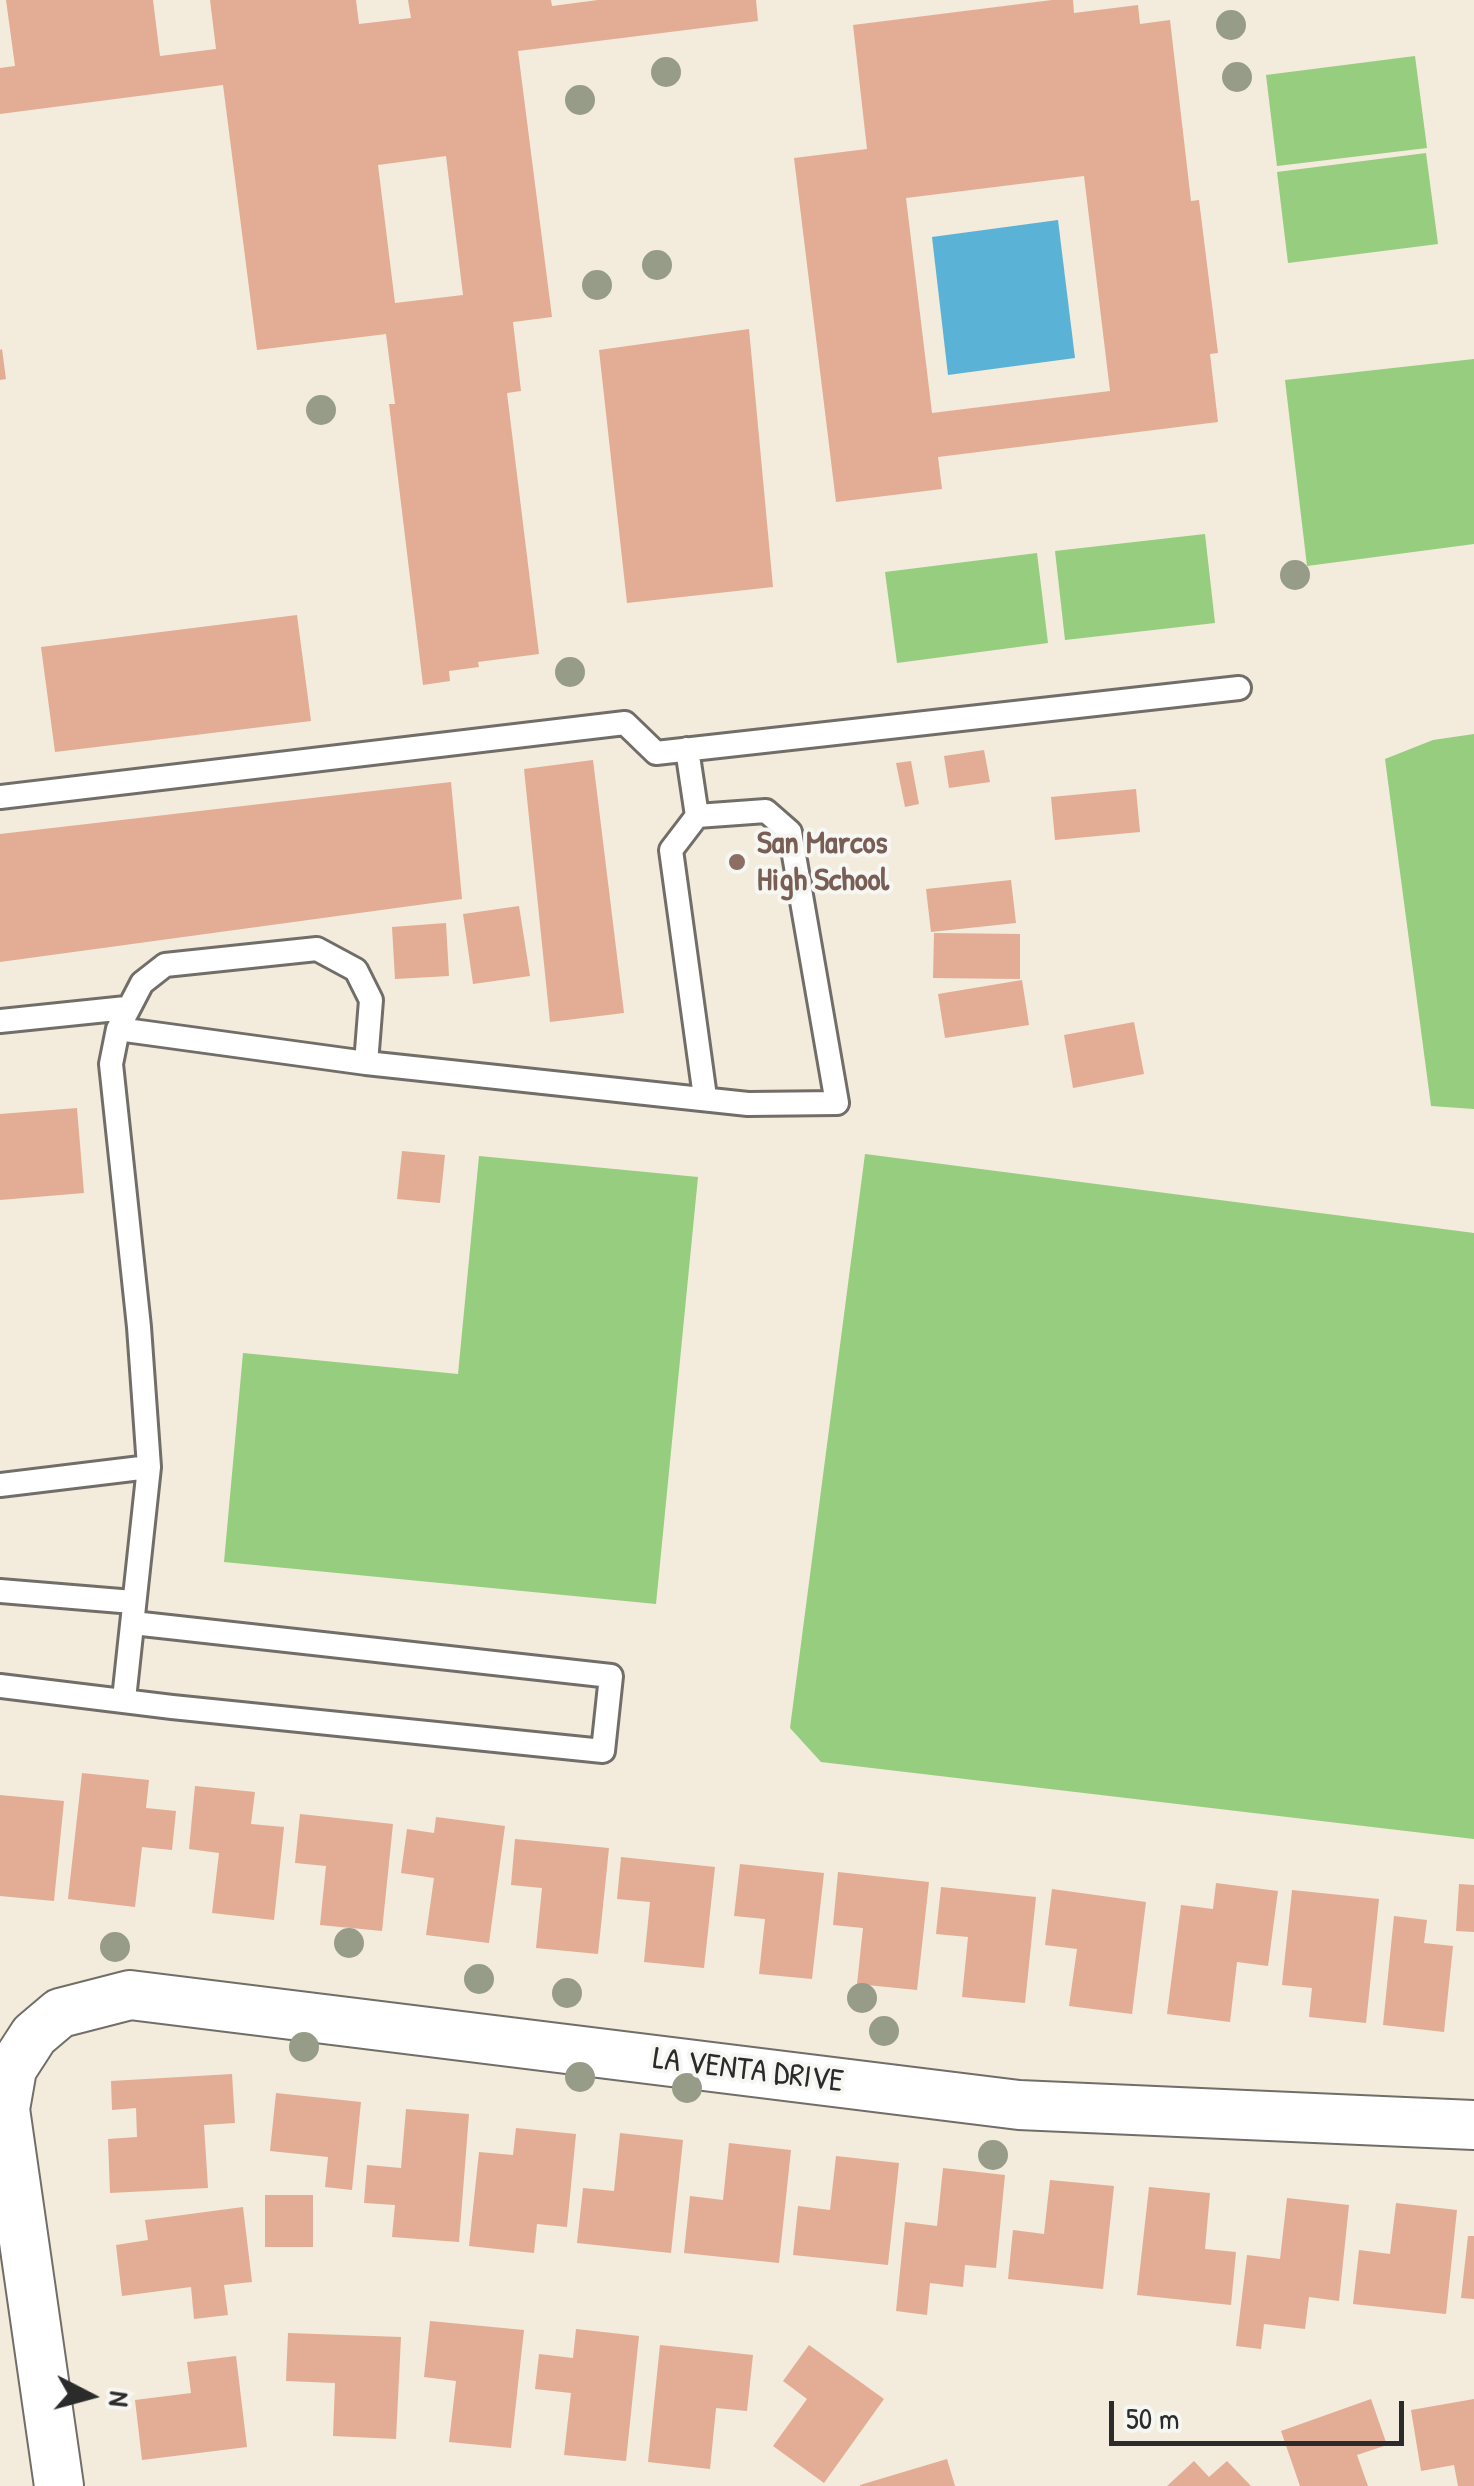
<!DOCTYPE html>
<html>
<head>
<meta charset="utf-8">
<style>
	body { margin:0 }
	#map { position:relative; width:1474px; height:2486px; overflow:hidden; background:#f3ebdb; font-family:"Patrick Hand",sans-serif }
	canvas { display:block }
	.north { position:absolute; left:40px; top:2346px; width:100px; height:100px; -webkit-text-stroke:8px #f6f6f2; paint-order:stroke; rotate:96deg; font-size:28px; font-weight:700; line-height:40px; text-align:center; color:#2b2b2b }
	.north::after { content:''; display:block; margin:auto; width:35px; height:45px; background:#2b2b2b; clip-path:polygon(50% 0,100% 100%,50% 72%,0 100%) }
	.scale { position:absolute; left:1109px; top:2401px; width:295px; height:45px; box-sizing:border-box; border:5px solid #2b2b2b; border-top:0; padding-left:12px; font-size:30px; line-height:35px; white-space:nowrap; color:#2b2b2b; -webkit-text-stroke:8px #f6f6f2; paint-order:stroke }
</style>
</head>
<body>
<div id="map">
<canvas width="1474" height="2486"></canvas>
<div class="north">N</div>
<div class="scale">50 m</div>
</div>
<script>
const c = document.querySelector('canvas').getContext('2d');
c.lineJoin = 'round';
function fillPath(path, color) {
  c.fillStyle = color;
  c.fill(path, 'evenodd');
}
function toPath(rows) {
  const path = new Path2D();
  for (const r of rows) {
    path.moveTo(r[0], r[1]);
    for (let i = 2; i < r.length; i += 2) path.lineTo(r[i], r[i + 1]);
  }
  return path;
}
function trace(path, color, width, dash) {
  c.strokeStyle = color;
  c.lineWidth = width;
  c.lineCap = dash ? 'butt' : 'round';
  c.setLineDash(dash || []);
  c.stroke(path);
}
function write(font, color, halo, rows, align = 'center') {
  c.font = font + ' "Patrick Hand",sans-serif';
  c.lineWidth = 8;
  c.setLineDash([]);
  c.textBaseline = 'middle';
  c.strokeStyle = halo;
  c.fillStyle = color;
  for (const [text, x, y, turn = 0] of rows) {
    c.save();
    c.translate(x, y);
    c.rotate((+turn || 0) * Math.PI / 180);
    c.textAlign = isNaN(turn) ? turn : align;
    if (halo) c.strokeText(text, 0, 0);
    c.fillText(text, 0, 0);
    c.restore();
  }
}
const green = toPath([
	[1415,56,1427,148,1277,166,1266,75],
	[1426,153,1438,244,1288,263,1277,172],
	[1474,359,1474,544,1307,566,1285,380],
	[1205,534,1215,623,1065,640,1055,551],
	[1037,553,1048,643,897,663,885,572],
	[1474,734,1474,1109,1431,1106,1385,759,1433,740],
	[865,1154,1474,1233,1474,1839,821,1762,790,1728],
	[479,1156,698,1177,656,1604,224,1562,243,1353,458,1374]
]);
const water = toPath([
	[1058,220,1075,358,948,375,932,237]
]);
const building = toPath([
	[6,0,153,0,160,56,216,49,210,0,356,0,359,24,411,18,408,0,551,0,552,6,598,0,756,0,758,21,518,51,552,317,513,322,521,391,507,393,539,654,478,662,479,667,449,671,450,681,423,685,389,404,395,404,386,334,257,350,223,85,0,114,0,68,15,66],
	[446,156,463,295,395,303,378,165],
	[1052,0,1073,0,1074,13,1138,5,1140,24,1170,20,1191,201,1199,200,1218,353,1210,354,1218,422,938,457,942,489,836,502,794,158,867,149,853,25],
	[1084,176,1110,391,932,413,906,198],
	[749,329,773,587,627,603,599,350],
	[2,349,6,379,0,380,0,350],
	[297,615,311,721,55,752,41,647],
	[984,750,990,782,949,788,944,756],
	[593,760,624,1013,550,1022,524,769],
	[911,761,919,804,905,807,896,763],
	[451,782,462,899,0,962,0,834],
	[1136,789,1140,832,1055,840,1051,797],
	[1011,880,1016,923,931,932,926,889],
	[519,906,530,976,473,984,463,914],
	[446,923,449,976,395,979,392,927],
	[934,933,1020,934,1020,979,933,978],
	[1022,980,1029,1025,945,1038,938,994],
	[1134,1022,1144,1074,1073,1088,1064,1035],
	[77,1108,84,1193,0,1200,0,1114],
	[402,1151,445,1155,440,1203,397,1199],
	[82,1773,149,1780,146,1808,176,1811,172,1850,142,1847,135,1907,68,1899],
	[195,1786,255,1792,251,1824,284,1827,274,1920,212,1913,219,1853,189,1849],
	[0,1795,64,1801,54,1901,0,1896],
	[300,1814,393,1824,382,1931,320,1925,326,1866,295,1863],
	[436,1817,505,1826,489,1943,426,1935,434,1878,401,1873,407,1829,434,1833],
	[515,1839,609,1848,598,1954,536,1948,542,1888,511,1885],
	[621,1857,715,1867,704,1968,644,1962,650,1902,617,1899],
	[740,1864,824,1873,812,1979,759,1974,765,1919,734,1916],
	[838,1872,929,1882,917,1990,857,1984,863,1928,833,1925],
	[1216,1883,1278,1891,1268,1966,1237,1962,1230,2022,1167,2014,1181,1905,1213,1909],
	[1459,1884,1474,1885,1474,1932,1456,1931],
	[941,1887,1036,1897,1025,2003,962,1997,968,1937,936,1934],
	[1052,1889,1146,1902,1132,2014,1069,2006,1077,1949,1045,1945],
	[1292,1890,1379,1899,1366,2023,1309,2017,1312,1988,1282,1985],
	[1394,1916,1427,1920,1424,1943,1453,1946,1444,2032,1383,2025],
	[232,2074,235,2123,204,2125,208,2188,110,2193,108,2139,137,2137,136,2108,112,2110,111,2081],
	[276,2093,361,2102,352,2190,325,2187,328,2157,270,2151],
	[406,2109,469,2114,459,2242,392,2237,395,2205,364,2203,367,2165,401,2168],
	[516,2128,576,2134,567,2227,537,2224,534,2253,469,2246,479,2152,513,2155],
	[620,2133,683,2140,671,2253,577,2243,583,2188,614,2191],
	[729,2143,791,2150,779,2263,684,2253,690,2196,723,2200],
	[836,2156,899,2163,888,2265,793,2255,798,2206,830,2210],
	[943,2168,1005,2175,996,2268,965,2265,963,2287,930,2283,927,2315,896,2311,905,2222,937,2226],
	[1050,2180,1114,2186,1103,2289,1008,2279,1013,2230,1044,2234],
	[1149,2187,1210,2193,1205,2249,1236,2252,1231,2305,1137,2295],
	[265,2195,313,2195,313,2247,265,2247],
	[1287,2198,1349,2205,1339,2301,1309,2297,1305,2329,1264,2324,1261,2349,1236,2346,1247,2255,1280,2259],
	[1396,2203,1457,2210,1446,2314,1353,2304,1359,2250,1390,2254],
	[243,2207,252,2282,224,2285,228,2315,194,2319,191,2287,122,2296,116,2245,148,2240,145,2220],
	[1468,2236,1474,2236,1474,2299,1461,2298],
	[430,2321,524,2330,511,2448,449,2442,456,2381,424,2377],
	[576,2329,639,2336,626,2461,564,2455,571,2393,535,2389,539,2354,573,2358],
	[288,2333,401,2337,396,2439,333,2436,335,2383,286,2381],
	[660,2345,753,2355,747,2411,716,2408,710,2469,648,2462],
	[809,2345,884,2399,824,2483,773,2446,807,2399,783,2381],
	[236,2356,247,2447,142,2460,135,2400,191,2393,187,2362],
	[1371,2399,1387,2445,1357,2455,1368,2486,1300,2486,1281,2431],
	[1474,2399,1474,2486,1458,2486,1454,2465,1421,2471,1411,2410],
	[947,2459,955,2486,860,2486,860,2485],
	[1194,2461,1209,2477,1227,2461,1251,2486,1167,2486]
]);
const lane = toPath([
	[687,749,697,816],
	[0,797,625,723,656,753,1239,688],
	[0,1021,126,1008],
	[118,1029,142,983,165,965,317,949,356,970,371,1000,366,1063],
	[0,1485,149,1467],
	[0,1591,133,1602],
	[0,1686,172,1707,603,1751,611,1676,133,1623],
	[124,1699,149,1467,139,1327,111,1064,118,1029,366,1063,748,1104,837,1103,790,832,766,811,697,816,671,850,705,1097]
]);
const street = toPath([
	[59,2486,5,2109,12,2069,34,2035,60,2013,130,1995,1019,2105,1474,2125]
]);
const trees = [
	[1231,25],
	[666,72],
	[1237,77],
	[580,100],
	[657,265],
	[597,285],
	[321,410],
	[1295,575],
	[570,672],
	[349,1943],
	[115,1947],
	[479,1979],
	[567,1993],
	[862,1998],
	[884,2031],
	[304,2047],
	[580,2077],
	[687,2088],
	[993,2155]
];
const markers = [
	[737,862,10,"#8d6e63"]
];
const educationNames = [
	["San Marcos",757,844],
	["High School",757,881]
];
const streetNames = [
	["LA VENTA DRIVE",748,2071,7]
];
fillPath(green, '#96cd7f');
fillPath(water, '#5ab2d7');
fillPath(building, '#e2ad94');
trace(lane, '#716e69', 28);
trace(street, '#716e69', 52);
trace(lane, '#fff', 22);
trace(street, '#fff', 48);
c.fillStyle = '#979c88';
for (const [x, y] of trees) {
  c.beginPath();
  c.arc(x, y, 15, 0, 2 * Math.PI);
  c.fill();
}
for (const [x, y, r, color] of markers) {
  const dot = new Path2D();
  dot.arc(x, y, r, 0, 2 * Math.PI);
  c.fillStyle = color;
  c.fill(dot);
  trace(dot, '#f6f6f2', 4);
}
write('bold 32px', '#785e54', '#f6f6f2', educationNames, 'left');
write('32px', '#2b2b2b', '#f6f6f2', streetNames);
</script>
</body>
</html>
